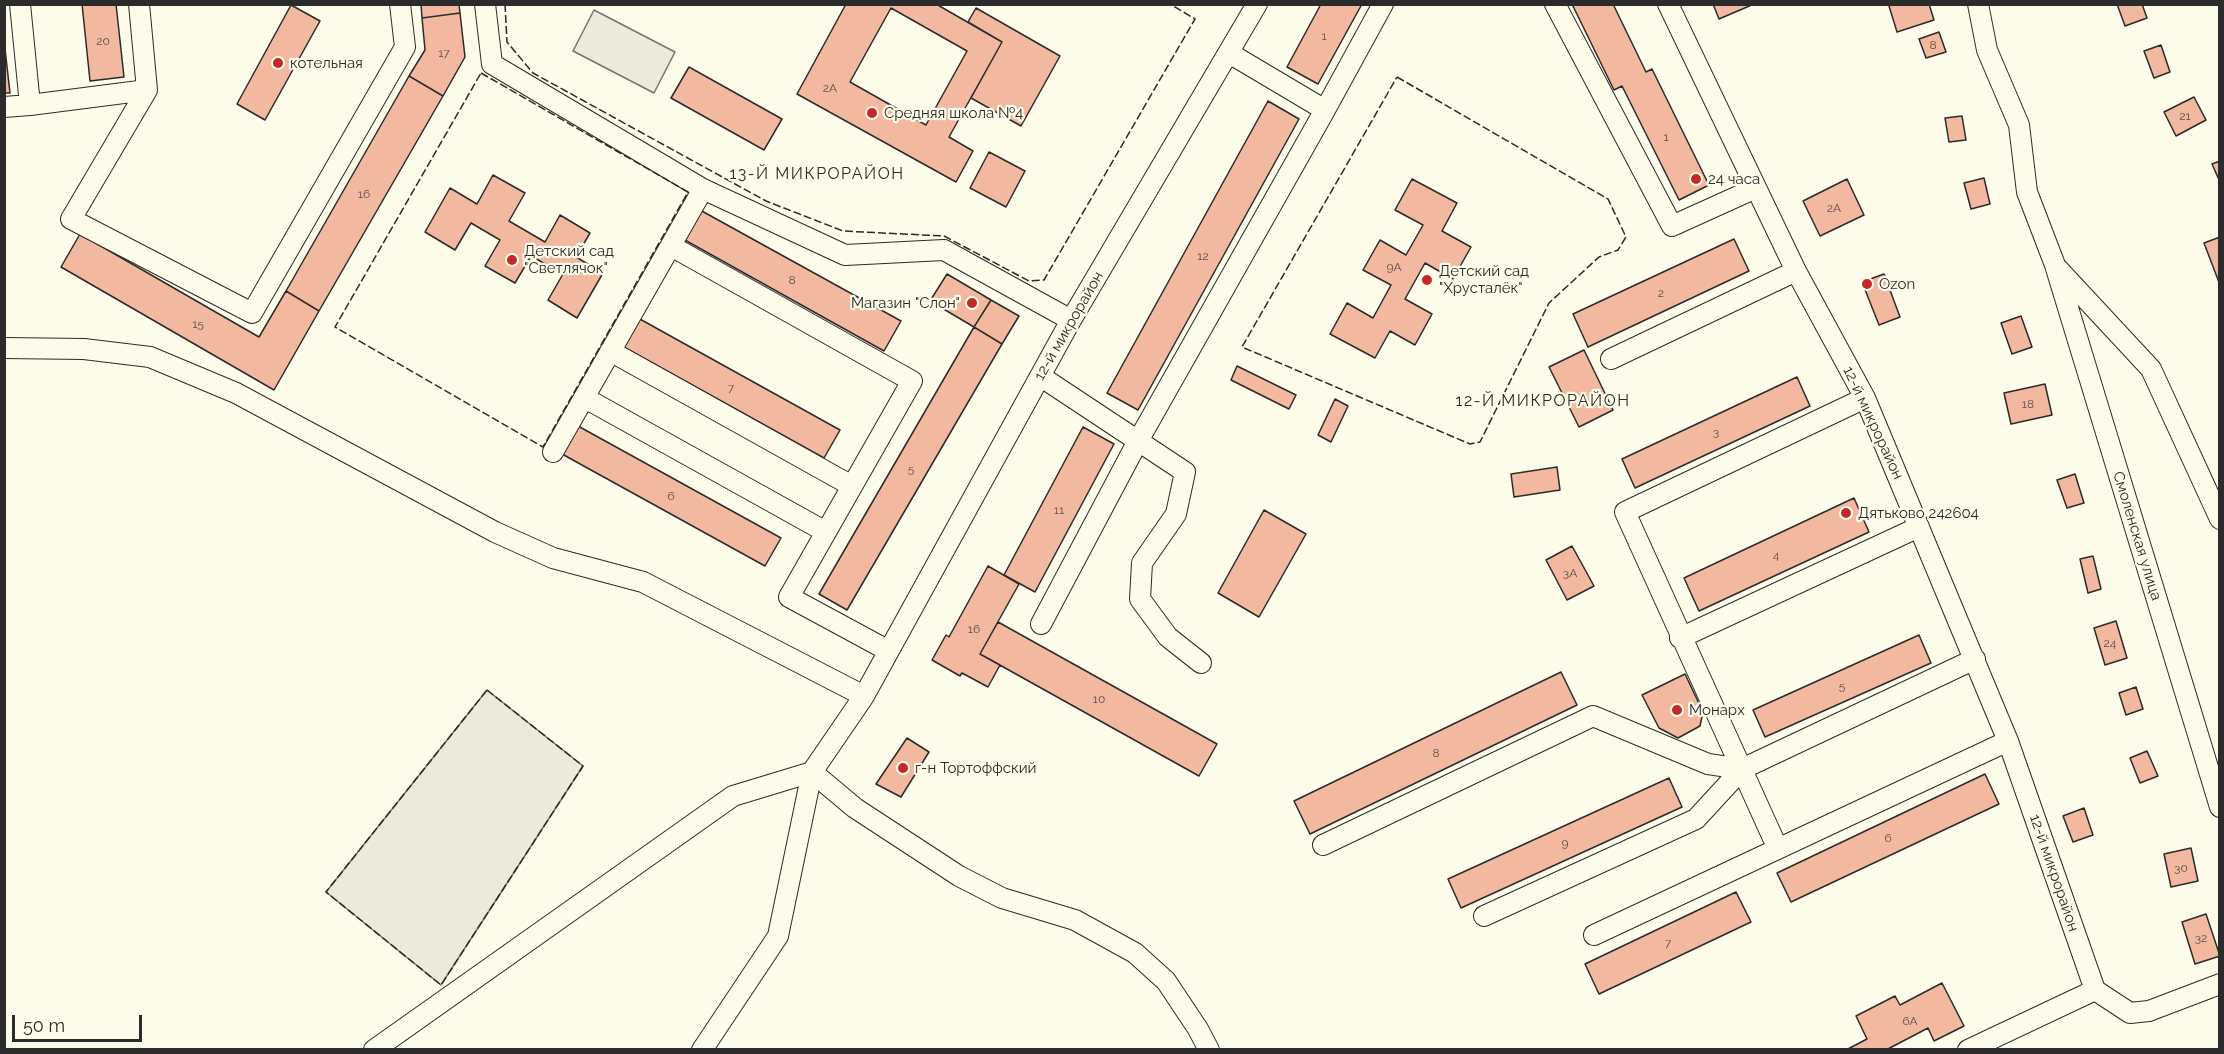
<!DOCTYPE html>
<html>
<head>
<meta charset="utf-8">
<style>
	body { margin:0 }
	#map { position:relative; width:2224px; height:1054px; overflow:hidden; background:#fdfbea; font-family:Raleway,sans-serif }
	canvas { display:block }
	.frame { position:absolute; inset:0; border:6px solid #2b2b2b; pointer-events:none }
	.scale { position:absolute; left:12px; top:1015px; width:130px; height:27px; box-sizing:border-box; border:3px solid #2b2b2b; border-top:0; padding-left:8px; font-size:18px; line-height:21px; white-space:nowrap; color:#2b2b2b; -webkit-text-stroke:4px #fdfbea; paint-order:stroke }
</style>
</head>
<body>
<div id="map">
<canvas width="2224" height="1054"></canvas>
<div class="frame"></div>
<div class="scale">50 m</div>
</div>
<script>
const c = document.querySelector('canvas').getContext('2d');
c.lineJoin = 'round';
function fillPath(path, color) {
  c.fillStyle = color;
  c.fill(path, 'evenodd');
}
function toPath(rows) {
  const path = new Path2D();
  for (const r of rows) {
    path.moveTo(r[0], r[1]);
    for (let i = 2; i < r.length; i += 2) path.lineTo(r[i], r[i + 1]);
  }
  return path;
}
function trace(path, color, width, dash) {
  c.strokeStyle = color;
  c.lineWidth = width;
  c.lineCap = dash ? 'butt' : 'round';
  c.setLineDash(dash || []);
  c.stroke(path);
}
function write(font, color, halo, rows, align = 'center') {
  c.font = font + ' Raleway,sans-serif';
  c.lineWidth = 4.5;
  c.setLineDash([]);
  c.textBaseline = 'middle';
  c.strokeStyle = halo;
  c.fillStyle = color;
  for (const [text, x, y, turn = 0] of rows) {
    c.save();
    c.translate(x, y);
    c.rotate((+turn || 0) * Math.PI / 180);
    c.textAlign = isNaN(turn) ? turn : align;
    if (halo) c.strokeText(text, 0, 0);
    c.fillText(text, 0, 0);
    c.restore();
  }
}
const green = toPath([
	[594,10,675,52,654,93,573,51,594,10]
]);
const parking = toPath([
	[487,690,583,766,441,985,326,892,487,690]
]);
const building = toPath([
	[82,4,116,4,124,77,90,81,82,4],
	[421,4,459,4,460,13,422,18,421,4],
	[846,4,936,4,1002,42,949,137,973,151,956,182,797,94,846,4],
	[891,8,967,51,926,125,850,82,891,8],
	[1321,4,1362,4,1318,84,1287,67,1321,4],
	[1572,4,1613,4,1646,72,1652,69,1709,185,1679,200,1622,86,1614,90,1572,4],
	[1713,4,1754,4,1719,19,1713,4],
	[1892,4,1929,4,1934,20,1897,32,1889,6,1892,4],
	[2117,4,2142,4,2147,18,2125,26,2117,4],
	[291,5,320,21,265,120,237,104,291,5],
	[976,8,1060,56,1021,126,971,98,1002,42,968,22,976,8],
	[460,13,465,57,443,96,409,76,425,50,422,18,460,13],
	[1939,32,1946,52,1926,58,1919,39,1939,32],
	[4,40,10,93,4,93,4,40],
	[2161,45,2170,72,2154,78,2144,51,2161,45],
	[689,67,782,119,764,150,671,98,689,67],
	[409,76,443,96,319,311,286,291,409,76],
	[2194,97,2206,120,2176,136,2164,112,2194,97],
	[1268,101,1299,119,1138,410,1107,393,1268,101],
	[1962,116,1966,140,1949,142,1945,118,1962,116],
	[989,152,1025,171,1006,207,970,188,989,152],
	[2220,161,2220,182,2212,164,2220,161],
	[493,175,525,193,509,221,545,242,560,215,590,233,576,257,603,273,577,318,548,300,563,274,531,256,515,283,485,266,500,240,471,223,455,250,425,232,450,188,477,204,493,175],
	[1984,178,1990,204,1971,209,1964,183,1984,178],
	[1412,179,1457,203,1442,231,1471,247,1453,279,1425,263,1405,299,1432,314,1415,345,1390,331,1375,358,1330,334,1347,303,1373,318,1391,285,1363,270,1380,240,1406,255,1423,225,1395,210,1412,179],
	[1847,179,1864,215,1820,236,1803,201,1847,179],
	[700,210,901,321,884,351,683,239,700,210],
	[80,234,259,337,286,291,319,311,274,390,61,267,80,234],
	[2220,237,2220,285,2204,243,2220,237],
	[1734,239,1749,271,1588,347,1573,314,1734,239],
	[947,274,991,300,974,327,930,301,947,274],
	[1884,274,1900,317,1879,325,1862,282,1884,274],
	[991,300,1019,316,1002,344,974,327,991,300],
	[2021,316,2032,347,2012,354,2001,323,2021,316],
	[638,318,840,430,824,458,622,346,638,318],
	[974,327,1002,344,847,610,819,594,974,327],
	[1584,350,1613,410,1579,427,1549,367,1584,350],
	[1237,366,1296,395,1289,409,1231,380,1237,366],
	[1797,377,1810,406,1635,488,1622,459,1797,377],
	[2045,384,2052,415,2011,424,2004,393,2045,384],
	[1335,399,1348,406,1331,442,1318,435,1335,399],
	[578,426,781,538,765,566,562,454,578,426],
	[1083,427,1114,444,1035,592,1004,575,1083,427],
	[1557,467,1560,490,1514,497,1511,474,1557,467],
	[2075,474,2084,503,2067,508,2057,480,2075,474],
	[1854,498,1869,532,1699,611,1684,578,1854,498],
	[1264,510,1306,534,1259,617,1218,593,1264,510],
	[1572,546,1594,586,1567,600,1546,560,1572,546],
	[2093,556,2101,589,2088,593,2080,559,2093,556],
	[988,566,1019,584,980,654,1000,665,988,687,962,673,960,676,932,660,946,635,949,637,988,566],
	[2116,621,2127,658,2105,665,2094,628,2116,621],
	[998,622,1217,744,1199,776,980,654,998,622],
	[1919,635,1931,663,1765,737,1753,710,1919,635],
	[1561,672,1577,705,1310,834,1294,801,1561,672],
	[1685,674,1703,712,1700,726,1678,738,1659,728,1642,695,1685,674],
	[2136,687,2143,709,2126,715,2119,693,2136,687],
	[907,738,929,752,901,797,876,784,907,738],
	[2147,751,2158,776,2140,783,2130,758,2147,751],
	[1985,774,1999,804,1791,902,1777,873,1985,774],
	[1669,778,1682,807,1461,908,1448,879,1669,778],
	[2084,808,2093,835,2073,842,2063,816,2084,808],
	[2191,848,2198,881,2171,887,2164,854,2191,848],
	[1736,892,1751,922,1599,994,1585,964,1736,892],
	[2206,914,2220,956,2195,964,2182,922,2206,914],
	[1942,983,1964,1026,1934,1041,1928,1028,1886,1050,1846,1050,1867,1039,1856,1016,1895,996,1900,1005,1942,983]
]);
const minor = toPath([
	[20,4,30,105,147,90,139,4],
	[485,4,492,64,703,189,845,255,944,250,1071,320],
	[1555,4,1672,226,1756,188],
	[1668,4,1796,271,1865,398,2008,741,2095,990],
	[1978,4,1987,50,2019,125,2027,192,2055,265,2220,807],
	[147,90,71,219,252,313,405,47,400,4],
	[4,107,30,105],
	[1325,110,1383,4],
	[671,246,912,381,789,597,887,650],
	[2059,270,2151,369,2220,519],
	[4,348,84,349,150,357,236,393,495,532,553,558,643,582,864,696],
	[610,351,852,486],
	[1611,359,1796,271],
	[1040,376,1185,472,1176,514,1142,563,1140,599,1168,637,1201,663],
	[585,398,826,532],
	[553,452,703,189],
	[1041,624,1138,441,1325,110,1229,53],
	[1680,638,1919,527],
	[1323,845,1593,716,1708,764,1742,769],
	[1778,849,1625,512,1865,398],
	[1484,916,1696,819,1742,769,1975,659],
	[1594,935,2008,741],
	[2095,990,2130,1013,2149,1011,2220,984],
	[374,1050,733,796,812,772,864,696,1071,320,1257,4],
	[702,1050,778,936,812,772,855,808,959,876,1002,898,1075,920,1135,953,1166,981,1198,1029,1209,1050],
	[1968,1050,2095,990]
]);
const fence = toPath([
	[505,4,507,42,533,73,766,201,843,231,944,236,1029,281,1044,280,1195,19,1170,4],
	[481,73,688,192,543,447,335,327,481,73],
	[1397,77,1608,199,1626,237,1618,250,1599,257,1549,303,1480,442,1470,444,1242,347,1397,77],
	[487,690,583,766,441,985,326,892,487,690]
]);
const markers = [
	[278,63,6,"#c62828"],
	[872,113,6,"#c62828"],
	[1696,179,6,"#c62828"],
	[512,260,6,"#c62828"],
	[1427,280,6,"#c62828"],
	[1867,284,6,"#c62828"],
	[972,303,6,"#c62828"],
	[1846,513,6,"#c62828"],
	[1677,710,6,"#c62828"],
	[903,768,6,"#c62828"]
];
const numberNames = [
	["1",1324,36],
	["20",103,41],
	["8",1933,45],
	["17",444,53],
	["2А",830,88],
	["21",2185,116],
	["1",1666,137],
	["16",364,194],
	["2А",1834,208],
	["12",1203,256],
	["9А",1394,267],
	["8",792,280],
	["2",1661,293],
	["15",198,324],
	["7",731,388],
	["18",2028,404],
	["3",1716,432],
	["5",911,469],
	["6",671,496],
	["11",1059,510],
	["4",1776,555],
	["3А",1570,573],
	["16",974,629],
	["24",2110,643],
	["5",1842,686],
	["10",1099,699],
	["8",1436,753],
	["6",1888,838],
	["9",1565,843],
	["30",2181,868],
	["32",2201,938],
	["7",1668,943],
	["6А",1910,1021]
];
const poiNames = [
	["котельная",290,63],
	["Средняя школа №4",884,113],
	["24 часа",1708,179],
	["Детский сад",524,251],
	["\"Светлячок\"",524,268],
	["Детский сад",1439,271],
	["\"Хрусталёк\"",1439,288],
	["Ozon",1879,284],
	["Магазин \"Слон\"",960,303,"right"],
	["Дятьково 242604",1858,513],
	["Монарх",1689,710],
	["г-н Тортоффский",915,768]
];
const streetNames = [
	["12-й микрорайон",1069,326,-60],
	["12-й микрорайон",1873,423,65],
	["Смоленская улица",2137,536,73],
	["12-й микрорайон",2054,873,71]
];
const neighbourhoodNames = [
	["13-Й МИКРОРАЙОН",817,174],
	["12-Й МИКРОРАЙОН",1543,401]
];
fillPath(green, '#ecebdb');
trace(green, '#74746e', 1.5);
fillPath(parking, '#eceadb');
trace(parking, '#74746e', 1.5);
fillPath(building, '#f2b8a0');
trace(building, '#2b2b2b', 1.5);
trace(minor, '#2b2b2b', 22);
trace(minor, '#fdfbea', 20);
trace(fence, '#2b2b2b', 1.5, [8, 3]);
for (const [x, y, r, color] of markers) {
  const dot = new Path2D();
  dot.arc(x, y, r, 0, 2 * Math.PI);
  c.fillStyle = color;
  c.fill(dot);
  trace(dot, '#fdfbea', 2);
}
write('12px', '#5d4e48', null, numberNames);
write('15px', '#2b2b2b', '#fdfbea', poiNames, 'left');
write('15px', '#2b2b2b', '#fdfbea', streetNames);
c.letterSpacing = '1.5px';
write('16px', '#2b2b2b', '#fdfbea', neighbourhoodNames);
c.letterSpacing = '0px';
</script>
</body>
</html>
